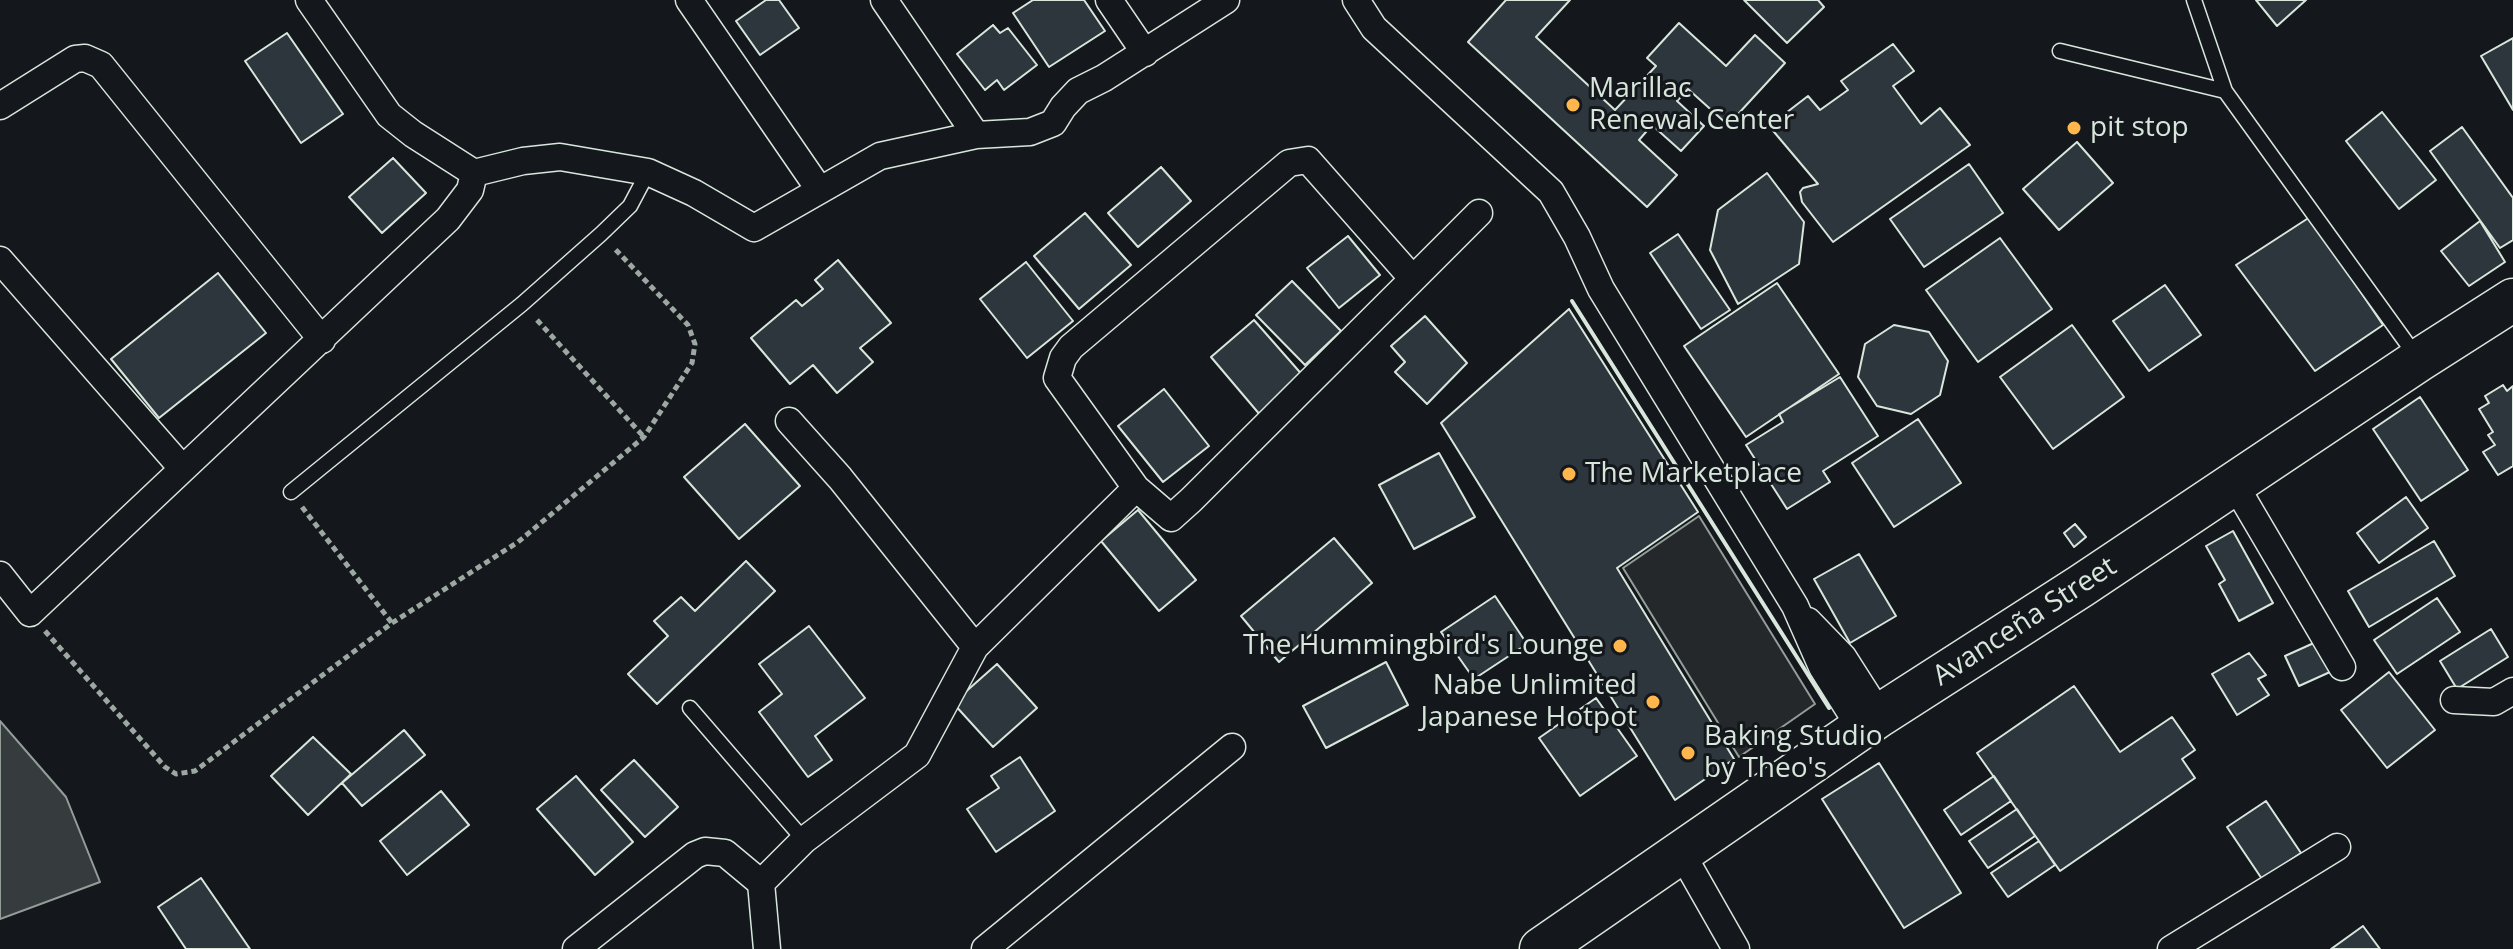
<!DOCTYPE html>
<html>
<head>
<meta charset="utf-8">
<style>
	body { margin:0 }
	canvas { display:block; background:#14181c }
</style>
</head>
<body>
<canvas width="2513" height="949"></canvas>
<script>
const c = document.querySelector('canvas').getContext('2d');
c.lineJoin = 'round';
function fillPath(path, color) {
  c.fillStyle = color;
  c.fill(path, 'evenodd');
}
function toPath(rows) {
  const path = new Path2D();
  for (const r of rows) {
    path.moveTo(r[0], r[1]);
    for (let i = 2; i < r.length; i += 2) path.lineTo(r[i], r[i + 1]);
  }
  return path;
}
function trace(path, color, width, dash) {
  c.strokeStyle = color;
  c.lineWidth = width;
  c.lineCap = dash ? 'butt' : 'round';
  c.setLineDash(dash || []);
  c.stroke(path);
}
function write(font, color, halo, rows, align = 'center') {
  c.font = font + ' "Open Sans",sans-serif';
  c.lineWidth = 6;
  c.setLineDash([]);
  c.textBaseline = 'middle';
  c.strokeStyle = halo;
  c.fillStyle = color;
  for (const [text, x, y, turn = 0] of rows) {
    c.save();
    c.translate(x, y);
    c.rotate((+turn || 0) * Math.PI / 180);
    c.textAlign = isNaN(turn) ? turn : align;
    if (halo) c.strokeText(text, 0, 0);
    c.fillText(text, 0, 0);
    c.restore();
  }
}
const parking = toPath([
	[1699,516,1815,704,1739,757,1623,568,1699,516]
]);
const water = toPath([
	[0,721,66,797,100,882,0,919,0,721]
]);
const building = toPath([
	[766,0,779,0,799,28,760,55,736,21,766,0],
	[1033,0,1084,0,1105,31,1049,67,1013,13,1033,0],
	[1506,0,1570,0,1536,37,1615,110,1656,66,1647,58,1679,23,1726,66,1755,35,1785,63,1728,125,1688,89,1677,101,1704,126,1681,151,1652,125,1639,140,1677,175,1647,207,1468,42,1506,0],
	[1744,0,1818,0,1824,7,1787,43,1744,0],
	[2256,0,2306,0,2277,26,2256,0],
	[993,25,1000,33,1008,28,1037,65,1004,90,997,80,985,90,957,54,993,25],
	[287,33,343,114,301,143,245,61,287,33],
	[2513,38,2513,110,2481,56,2513,38],
	[1893,44,1914,71,1893,86,1921,124,1940,108,1970,145,1833,242,1802,202,1800,192,1803,188,1818,184,1769,126,1808,96,1820,110,1848,90,1841,81,1893,44],
	[2382,112,2436,180,2399,209,2346,141,2382,112],
	[2462,127,2513,198,2513,240,2500,248,2430,151,2462,127],
	[2077,142,2113,183,2059,230,2023,189,2077,142],
	[393,158,426,193,382,233,349,197,393,158],
	[1969,164,2003,213,1924,267,1890,219,1969,164],
	[1161,167,1191,201,1138,247,1108,213,1161,167],
	[1767,173,1804,222,1799,264,1738,304,1710,250,1718,210,1767,173],
	[1085,213,1131,265,1079,309,1034,256,1085,213],
	[2310,217,2383,325,2315,371,2236,265,2310,217],
	[2480,221,2505,262,2469,286,2441,251,2480,221],
	[1678,234,1730,310,1701,329,1650,253,1678,234],
	[1348,236,1380,275,1339,308,1307,268,1348,236],
	[2000,238,2052,309,1978,362,1926,290,2000,238],
	[838,260,891,323,860,348,873,362,837,393,813,365,790,384,751,338,796,300,802,306,823,289,815,280,838,260],
	[1026,262,1073,321,1027,358,980,299,1026,262],
	[218,273,266,333,159,418,111,359,218,273],
	[1292,281,1341,331,1305,365,1256,315,1292,281],
	[1777,283,1839,374,1746,437,1684,346,1777,283],
	[2165,285,2201,335,2149,371,2113,321,2165,285],
	[1569,309,1698,512,1617,568,1734,759,1675,800,1441,423,1569,309],
	[1425,316,1467,363,1427,404,1395,372,1405,362,1391,346,1425,316],
	[1254,320,1305,378,1261,416,1211,357,1254,320],
	[1894,325,1929,332,1948,361,1940,395,1911,414,1877,406,1858,377,1865,344,1894,325],
	[2072,325,2124,397,2053,449,2000,377,2072,325],
	[1840,377,1878,436,1823,471,1830,482,1787,509,1746,445,1783,422,1779,414,1840,377],
	[2503,385,2507,391,2513,386,2513,466,2498,475,2483,452,2495,445,2488,435,2493,432,2479,409,2489,403,2485,396,2503,385],
	[1164,389,1209,446,1163,482,1118,426,1164,389],
	[2420,397,2468,470,2421,501,2373,429,2420,397],
	[1918,419,1961,483,1894,527,1852,463,1918,419],
	[745,424,800,486,739,539,684,477,745,424],
	[1439,453,1475,517,1414,549,1379,485,1439,453],
	[2406,497,2428,528,2379,563,2357,533,2406,497],
	[1138,510,1196,580,1159,611,1101,541,1138,510],
	[2075,524,2086,537,2074,547,2064,533,2075,524],
	[2233,531,2273,603,2239,621,2219,584,2225,580,2206,546,2233,531],
	[1334,538,1372,583,1279,662,1241,616,1334,538],
	[2434,541,2455,576,2369,627,2348,591,2434,541],
	[1859,554,1896,616,1850,643,1814,579,1859,554],
	[746,561,775,591,657,704,628,674,668,636,654,621,681,597,695,611,746,561],
	[1495,596,1527,644,1474,679,1441,632,1495,596],
	[2437,598,2460,632,2397,674,2374,640,2437,598],
	[809,626,865,698,815,736,832,760,808,777,759,712,782,694,759,664,809,626],
	[2491,629,2508,657,2457,689,2440,661,2491,629],
	[2316,642,2330,672,2299,686,2285,656,2316,642],
	[2249,653,2266,675,2258,679,2269,695,2237,715,2212,674,2249,653],
	[1386,662,1408,705,1326,748,1303,706,1386,662],
	[997,664,1037,708,993,747,953,703,997,664],
	[2389,672,2435,730,2387,768,2341,710,2389,672],
	[2074,686,2120,752,2172,717,2195,750,2182,759,2195,778,2060,871,1977,753,2074,686],
	[1596,698,1637,756,1580,796,1539,738,1596,698],
	[404,730,425,755,362,806,342,783,404,730],
	[313,737,351,774,308,815,271,776,313,737],
	[1020,757,1055,811,996,852,967,809,999,788,991,776,1020,757],
	[634,760,678,807,645,837,601,790,634,760],
	[1879,763,1961,893,1904,928,1822,799,1879,763],
	[576,776,633,842,595,875,537,809,576,776],
	[1994,776,2011,801,1961,835,1944,810,1994,776],
	[441,791,469,825,407,875,380,841,441,791],
	[2266,801,2301,853,2262,879,2227,827,2266,801],
	[2017,809,2035,836,1988,868,1969,841,2017,809],
	[2039,841,2055,865,2008,897,1991,873,2039,841],
	[201,878,250,949,186,949,158,907,201,878],
	[2363,926,2380,949,2331,949,2363,926]
]);
const path = toPath([
	[537,320,644,437],
	[302,507,392,623],
	[45,631,165,767,176,774,195,771,392,623,518,542,644,437,692,363,695,344,688,325,615,249]
]);
const lane = toPath([
	[2194,0,2225,91,2416,356],
	[2060,51,2225,91],
	[291,492,522,304,601,234,630,206,648,172],
	[690,708,804,840]
]);
const street = toPath([
	[309,0,389,115,413,134,474,173,523,161,560,157,648,172,694,193,754,228,880,156,976,135,1030,132,1053,123,1063,107,1078,91,1104,78,1226,0],
	[689,0,819,189],
	[884,0,976,135],
	[1109,0,1145,53],
	[1356,0,1374,28,1551,192,1577,237,1601,289,1795,606,1822,667,1861,729],
	[0,106,75,59,85,58,101,65,322,340],
	[0,260,182,468],
	[1413,279,1308,160,1289,163,1071,347,1063,358,1057,378,1136,488,1171,518,1191,500,1413,279,1479,213],
	[789,421,840,478,975,647],
	[2235,485,2342,667],
	[0,575,30,613,448,219,470,190,474,173],
	[1808,621,1843,657,1880,715],
	[2454,700,2494,702,2513,691],
	[1682,854,1736,949],
	[576,949,695,855,705,851,725,853,761,883],
	[767,949,761,883,804,840,917,755,975,647,1136,488],
	[985,949,1232,747],
	[2171,949,2337,847]
]);
const primary = toPath([
	[1541,949,1880,715,2081,586,2419,360,2513,300]
]);
const wall = toPath([
	[1572,301,1829,708]
]);
const markers = [
	[1573,105,8,"#ffb74d"],
	[2074,128,8,"#ffb74d"],
	[1569,474,8,"#ffb74d"],
	[1620,646,8,"#ffb74d"],
	[1653,702,8,"#ffb74d"],
	[1688,753,8,"#ffb74d"]
];
const poiNames = [
	["Marillac",1589,89],
	["Renewal Center",1589,121],
	["pit stop",2090,128],
	["The Marketplace",1585,474],
	["The Hummingbird's Lounge",1604,646,"right"],
	["Nabe Unlimited",1637,686,"right"],
	["Japanese Hotpot",1637,718,"right"],
	["Baking Studio",1704,737],
	["by Theo's",1704,769]
];
const streetNames = [
	["Avanceña Street",2025,622,-33]
];
fillPath(parking, '#24282b');
trace(parking, '#939e99', 2);
fillPath(water, '#363b3e');
trace(water, '#939e99', 2);
fillPath(building, '#2c363c');
trace(building, '#d8e6dc', 2);
trace(lane, '#d8e6dc', 17);
trace(street, '#d8e6dc', 29);
trace(primary, '#d8e6dc', 45);
trace(path, '#9da8a2', 5, [6, 4]);
trace(lane, '#14181c', 14);
trace(street, '#14181c', 26);
trace(primary, '#14181c', 42);
trace(wall, '#d8e6dc', 4);
for (const [x, y, r, color] of markers) {
  const dot = new Path2D();
  dot.arc(x, y, r, 0, 2 * Math.PI);
  c.fillStyle = color;
  c.fill(dot);
  trace(dot, '#14181c', 3);
}
write('28px', '#d8e6dc', '#14181c', poiNames, 'left');
write('28px', '#d8e6dc', '#14181c', streetNames);
</script>
</body>
</html>
